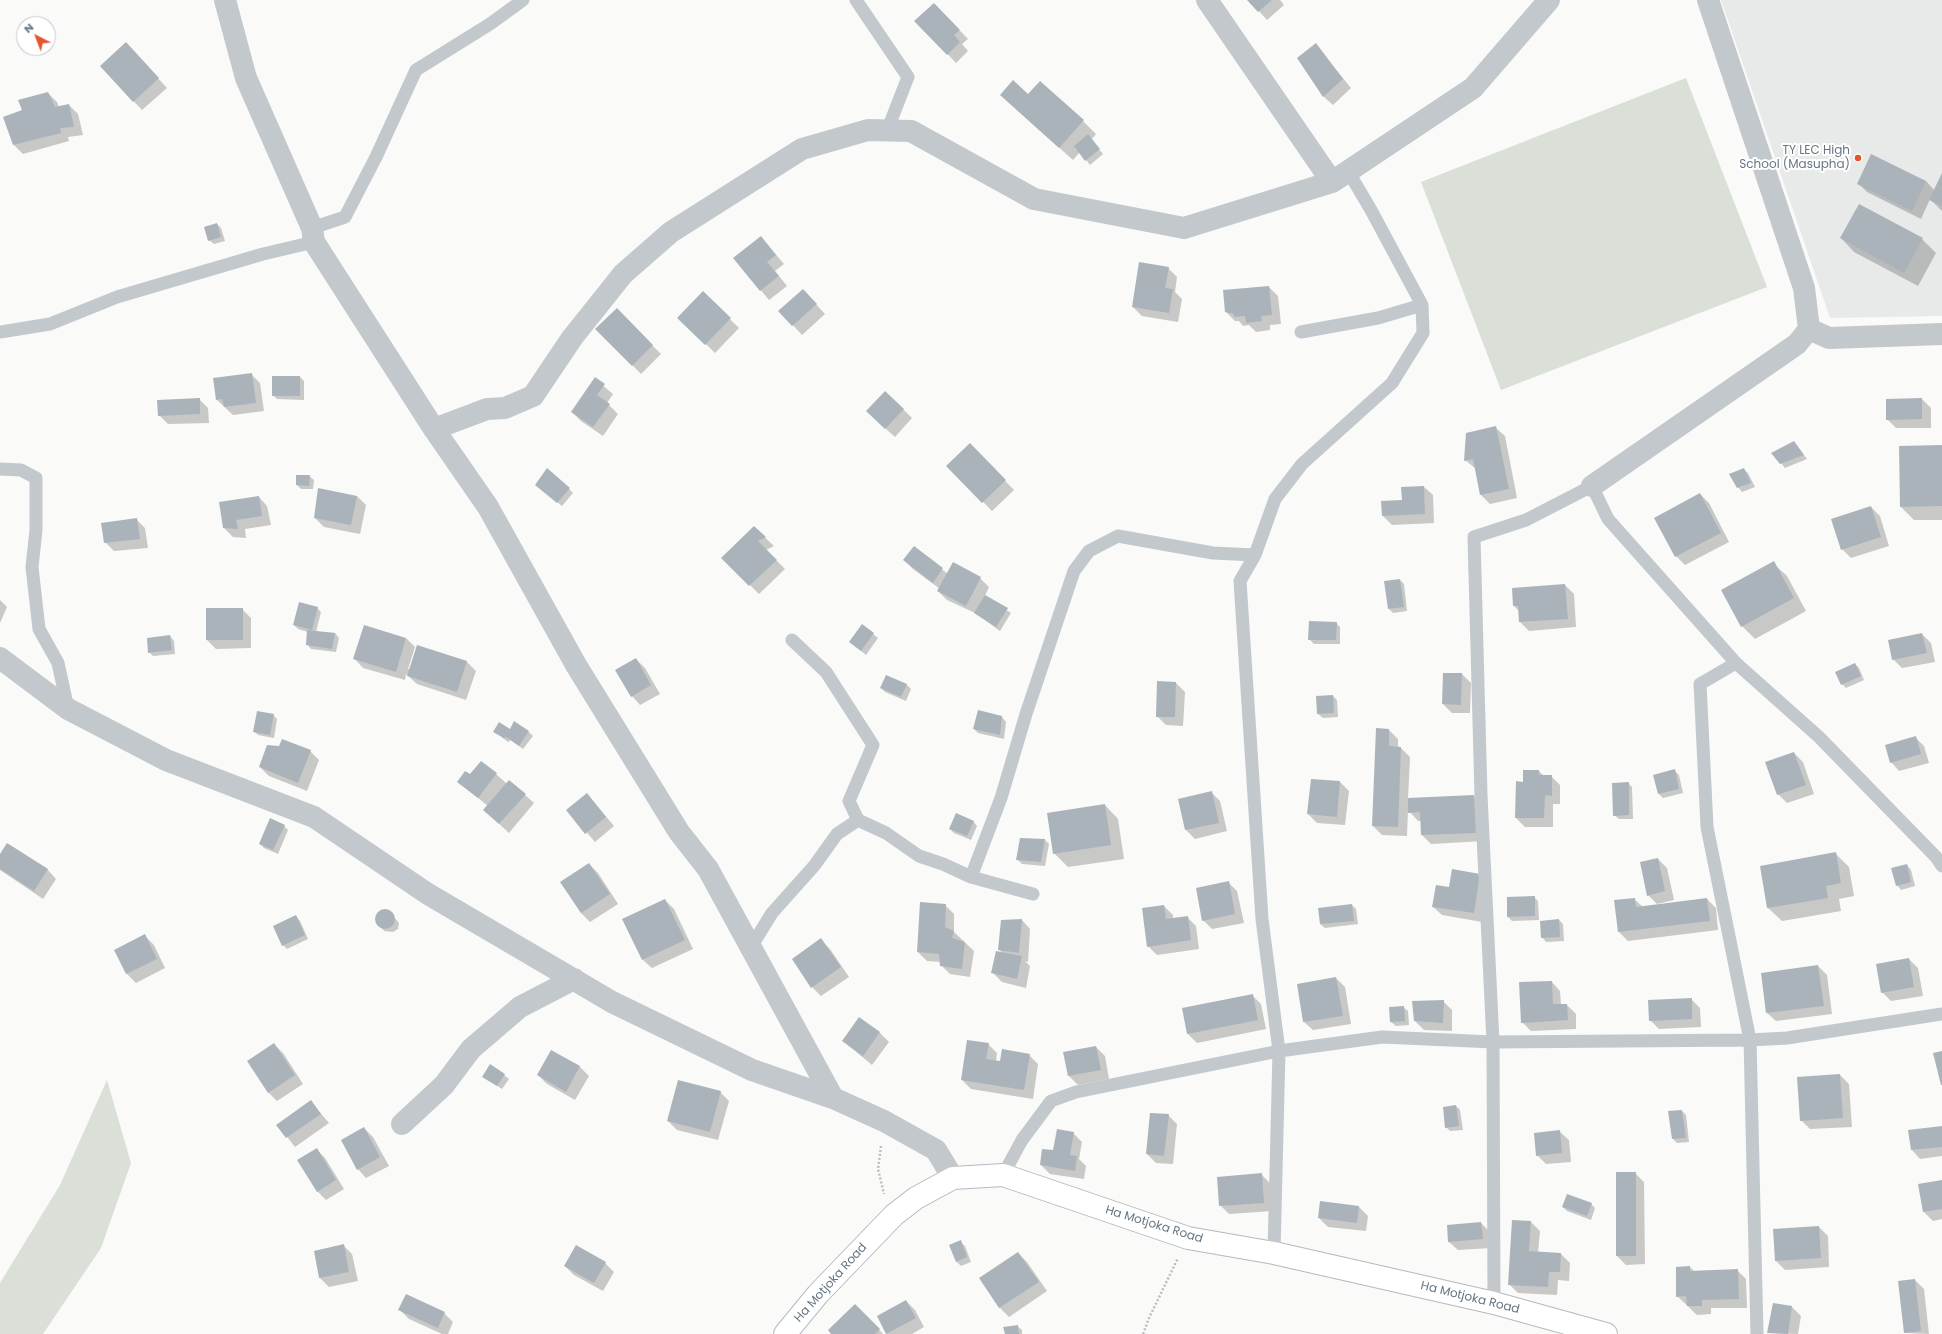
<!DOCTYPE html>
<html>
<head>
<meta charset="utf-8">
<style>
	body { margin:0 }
	#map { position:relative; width:1942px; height:1334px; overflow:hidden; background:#fafaf8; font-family:Poppins,sans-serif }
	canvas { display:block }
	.north { position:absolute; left:16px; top:16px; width:40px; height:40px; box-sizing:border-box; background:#fff; border:1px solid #c1c8cd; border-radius:50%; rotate:318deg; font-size:11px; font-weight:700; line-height:16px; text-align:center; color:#657683 }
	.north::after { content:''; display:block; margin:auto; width:14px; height:18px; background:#e4572e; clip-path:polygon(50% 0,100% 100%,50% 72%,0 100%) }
</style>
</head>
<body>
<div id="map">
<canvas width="1942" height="1334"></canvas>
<div class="north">N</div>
</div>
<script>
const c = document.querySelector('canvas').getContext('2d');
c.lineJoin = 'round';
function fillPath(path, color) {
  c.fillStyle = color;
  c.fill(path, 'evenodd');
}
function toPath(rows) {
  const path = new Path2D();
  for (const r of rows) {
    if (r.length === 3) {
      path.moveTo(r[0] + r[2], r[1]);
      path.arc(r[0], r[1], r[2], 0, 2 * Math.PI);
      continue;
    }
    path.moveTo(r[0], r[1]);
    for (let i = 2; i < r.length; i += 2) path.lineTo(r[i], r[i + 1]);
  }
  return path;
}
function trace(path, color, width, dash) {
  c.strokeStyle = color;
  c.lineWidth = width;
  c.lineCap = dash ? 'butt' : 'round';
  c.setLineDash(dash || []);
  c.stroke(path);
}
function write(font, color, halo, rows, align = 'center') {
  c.font = font + ' Poppins,sans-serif';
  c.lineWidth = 4;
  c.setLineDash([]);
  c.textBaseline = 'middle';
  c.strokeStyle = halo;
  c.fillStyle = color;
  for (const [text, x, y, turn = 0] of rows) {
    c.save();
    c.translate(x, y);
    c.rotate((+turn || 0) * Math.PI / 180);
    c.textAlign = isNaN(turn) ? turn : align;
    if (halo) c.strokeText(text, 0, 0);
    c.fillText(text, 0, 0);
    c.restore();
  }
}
const built = toPath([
	[1721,0,1942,0,1942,316,1830,318]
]);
const green = toPath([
	[1686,78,1767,287,1501,390,1421,182],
	[107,1080,131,1163,101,1248,43,1334,0,1334,0,1283,60,1185]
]);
const shadow = toPath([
	[1249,0,1280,0,1284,5,1267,20],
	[934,4,968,39,962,44,968,51,956,63,916,21],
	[1316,45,1351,88,1333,105,1324,97,1299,59],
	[135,53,167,88,142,110,101,67],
	[48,93,57,102,59,107,69,105,78,114,83,135,68,137,69,141,23,154,14,145,23,111],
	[1028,95,1083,121,1096,134,1091,140,1103,154,1090,165,1080,152,1073,160,1015,108],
	[1942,176,1942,211,1930,199,1921,219,1867,192,1858,183,1926,181,1935,191],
	[217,224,221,228,225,241,214,244,209,240],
	[761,237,784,264,775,271,787,286,769,300,734,258],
	[1841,238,1922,239,1936,253,1918,286,1854,252],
	[1168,268,1177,277,1175,292,1182,299,1178,322,1142,316,1133,307],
	[1269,287,1278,296,1281,324,1270,325,1270,330,1256,332,1249,325,1243,326,1239,321,1235,321,1226,312],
	[703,293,739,328,715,353,679,318],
	[811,299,825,314,802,335,780,311],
	[617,310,661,354,641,374,597,329],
	[251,374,260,383,264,411,233,415,217,400],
	[300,377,304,381,304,400,277,399,273,395],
	[595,379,613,394,607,403,618,414,603,436,581,421,572,412],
	[199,399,208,408,209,423,168,424,159,415],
	[1922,399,1931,408,1931,428,1896,428,1887,419],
	[903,409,912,418,895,437,876,420],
	[1496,428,1505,436,1517,498,1490,504,1481,495,1476,469,1465,460],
	[1794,442,1807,459,1785,468,1773,453],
	[970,445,1014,490,992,511,948,466],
	[1942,446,1942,520,1914,520,1901,507],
	[1743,469,1748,473,1755,487,1742,492,1738,487],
	[309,476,314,480,313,489,301,489,297,485],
	[1424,487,1433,495,1434,523,1392,525,1383,516],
	[541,489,569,489,573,493,562,506],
	[1700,494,1709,503,1729,542,1685,565,1676,556,1656,518],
	[357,496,366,505,360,534,324,527,315,518],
	[259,497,267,506,271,525,245,529,246,538,233,537,224,528],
	[1871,507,1880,516,1889,546,1851,558,1842,549],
	[136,519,145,528,148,548,114,551,105,542],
	[754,527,774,546,766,550,785,569,759,594,723,558],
	[914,547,948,574,980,578,989,587,985,596,1011,613,1000,631,975,613,947,600,938,591,940,589,913,569,904,560],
	[1773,563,1787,576,1806,611,1755,639,1742,626],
	[1400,580,1404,584,1407,611,1393,613,1389,609],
	[1565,585,1574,594,1576,627,1529,631,1520,622,1519,611,1514,606],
	[0,600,7,607,0,623],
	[317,608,321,612,316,632,335,633,339,638,336,652,311,649,307,644,308,632,298,629,294,625],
	[242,609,251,618,251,648,216,649,207,640],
	[1336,623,1340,627,1340,644,1314,644,1309,639],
	[862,625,878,638,866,655,850,642],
	[1922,634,1931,643,1935,662,1902,668,1893,659],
	[170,636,174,641,175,654,153,656,149,652],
	[406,638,415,647,408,669,410,669,418,646,467,662,476,671,466,700,417,684,406,674,405,680,363,668,355,659],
	[636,659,645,668,660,694,640,705,632,696],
	[1855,664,1859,668,1864,680,1846,688,1842,684],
	[1462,674,1471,683,1470,713,1452,713,1443,704],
	[886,676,907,685,911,689,906,701,885,692,881,688],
	[1176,683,1185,692,1183,726,1166,725,1157,716],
	[1333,696,1337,700,1338,717,1323,718,1318,714],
	[273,715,277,719,274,738,258,735,254,731],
	[1002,717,1006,722,1004,739,978,733,974,729],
	[510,730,529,732,533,736,523,749,511,740,508,742,495,732],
	[1389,730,1398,739,1398,748,1401,748,1410,757,1408,799,1474,796,1483,805,1484,841,1431,844,1422,835,1422,821,1418,821,1408,810,1407,836,1382,835,1373,826],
	[1915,737,1924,746,1929,763,1899,771,1891,762],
	[310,751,319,760,307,791,269,776,260,767],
	[1794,753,1803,762,1814,794,1787,803,1778,794],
	[1674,770,1679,775,1683,793,1663,798,1659,794],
	[1524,771,1539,771,1544,776,1551,776,1560,785,1560,804,1553,804,1553,827,1525,827,1516,818,1524,783],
	[496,774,507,784,525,795,534,803,509,833,484,810,488,806,458,782,470,776],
	[1340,782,1349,791,1345,825,1317,823,1308,814],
	[1628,783,1632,787,1633,819,1619,819,1614,815],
	[1212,793,1220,801,1227,831,1195,839,1186,830],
	[587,794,614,826,595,842,567,810],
	[1105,805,1118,819,1124,859,1068,867,1054,853],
	[973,821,977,826,971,840,954,833,950,829],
	[284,826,288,830,278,854,264,848,260,844],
	[1045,840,1049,844,1045,866,1022,864,1018,860],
	[8,844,48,870,56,879,43,899,0,870,0,856],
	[1835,853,1849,867,1854,896,1839,899,1841,911,1782,921,1768,908,1761,867],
	[1658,859,1667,868,1674,900,1657,904,1648,895],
	[589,864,598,873,618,904,590,922,581,913,561,882],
	[1907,865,1911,870,1915,886,1901,890,1897,885],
	[1480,875,1482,922,1442,915,1433,907,1450,888],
	[1228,882,1237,891,1244,923,1212,929,1203,920],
	[1534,897,1538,901,1539,920,1512,921,1508,917],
	[1634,899,1643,907,1707,899,1716,908,1718,930,1628,941,1619,932],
	[665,900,674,909,693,949,652,968,643,960],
	[921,903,945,905,954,914,954,932,974,951,970,977,950,974,941,965,941,962,927,961,918,952],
	[1352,905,1356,909,1358,924,1325,928,1320,924],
	[1164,906,1173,915,1173,919,1187,917,1196,926,1199,949,1157,955,1148,946],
	[382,911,391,913,399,923,398,929,393,932,384,931,377,922,378,914],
	[296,916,300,921,308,939,287,949,283,945],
	[1022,920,1030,929,1028,962,1025,961,1030,966,1026,988,1002,982,993,973,1003,953,999,950],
	[1559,920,1563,924,1564,941,1546,942,1542,937],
	[145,936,154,945,165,968,136,983,127,974,116,950],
	[821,940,830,949,849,977,821,996,812,987],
	[1909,959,1918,968,1923,996,1891,1001,1882,992],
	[1818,966,1827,975,1832,1014,1776,1021,1767,1013],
	[1336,978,1345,987,1351,1024,1313,1030,1304,1022],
	[1552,982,1560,991,1561,1005,1567,1005,1576,1014,1576,1029,1531,1031,1522,1022],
	[1252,995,1261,1004,1266,1029,1197,1043,1188,1034,1183,1009],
	[1691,999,1700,1008,1701,1027,1659,1029,1650,1020],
	[1443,1001,1452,1010,1452,1031,1424,1030,1415,1021],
	[1403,1007,1408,1011,1409,1025,1396,1026,1391,1022],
	[859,1019,880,1033,889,1042,872,1065,843,1041],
	[274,1044,283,1053,303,1084,277,1101,268,1092],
	[988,1044,997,1053,996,1061,1001,1062,1029,1055,1038,1064,1033,1099,971,1089,962,1080],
	[1096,1047,1105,1056,1109,1079,1078,1085,1069,1076,1064,1053],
	[552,1051,580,1067,589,1076,575,1100,547,1084,538,1075],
	[504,1075,509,1079,502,1089,484,1077],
	[1840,1075,1849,1084,1852,1127,1810,1129,1801,1120],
	[720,1092,729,1101,718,1140,677,1130,668,1121],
	[311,1102,329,1123,295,1147,278,1125],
	[1456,1106,1460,1110,1463,1130,1450,1131,1446,1127],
	[1682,1111,1686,1115,1689,1142,1677,1143,1673,1139],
	[1168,1115,1177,1124,1173,1164,1156,1163,1147,1154],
	[1942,1127,1942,1156,1920,1159,1912,1150],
	[364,1128,373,1137,389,1166,366,1178,358,1169],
	[1560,1132,1569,1140,1571,1162,1546,1164,1537,1155],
	[1073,1133,1082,1142,1079,1159,1086,1166,1084,1179,1050,1174,1041,1165],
	[316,1149,325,1158,344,1189,326,1200,317,1191],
	[1635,1173,1644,1182,1645,1264,1626,1265,1617,1256],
	[1261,1174,1270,1183,1272,1211,1229,1214,1220,1205],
	[1942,1181,1942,1219,1933,1221,1924,1212],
	[1591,1204,1595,1208,1591,1220,1567,1211,1563,1207],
	[1359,1207,1368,1216,1366,1231,1328,1227,1319,1218],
	[1531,1222,1540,1231,1538,1253,1561,1254,1570,1263,1569,1281,1558,1280,1557,1295,1518,1293,1509,1284],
	[1481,1223,1490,1232,1491,1248,1458,1250,1449,1242],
	[1819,1227,1828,1236,1829,1267,1785,1270,1776,1261],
	[960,1242,965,1246,971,1262,961,1266,957,1262,950,1246],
	[343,1245,352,1254,358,1281,329,1287,320,1278,315,1251],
	[1018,1253,1027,1262,1047,1291,1009,1317,1000,1308,980,1278],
	[605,1263,614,1272,603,1291,574,1275,565,1266],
	[1690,1267,1694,1271,1737,1270,1746,1279,1747,1308,1711,1308,1711,1314,1697,1315,1677,1296,1677,1268],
	[1915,1280,1924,1289,1929,1334,1905,1333],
	[906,1301,915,1310,924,1327,912,1334,887,1334,878,1316],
	[1773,1304,1792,1307,1801,1316,1798,1334,1768,1333],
	[400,1310,444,1313,453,1322,448,1334,442,1334,409,1319],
	[864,1314,883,1334,833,1334],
	[1017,1326,1022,1330,1022,1334,1006,1334]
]);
const building = toPath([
	[1247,0,1272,0,1258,12],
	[934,3,960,30,954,35,960,42,947,55,914,21],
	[126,42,159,78,133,102,100,66],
	[1316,43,1343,79,1323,97,1297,58],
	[1013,80,1028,94,1040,81,1084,120,1059,148,1000,95],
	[48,92,55,107,69,104,74,127,60,128,61,133,13,145,3,117,22,110,18,100],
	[1088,134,1100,149,1085,161,1074,146],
	[1871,154,1926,181,1912,211,1857,184],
	[1942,173,1942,206,1929,200],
	[1859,204,1923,238,1904,273,1840,238],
	[217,223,221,237,208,241,204,227],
	[761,236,776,255,767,262,779,276,760,291,733,258],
	[1139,262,1169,267,1165,288,1173,289,1169,313,1132,307],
	[1269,286,1272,315,1261,316,1262,321,1246,323,1245,316,1234,317,1234,314,1225,312,1223,290],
	[803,289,817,304,792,326,778,311],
	[703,291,731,318,705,345,677,318],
	[617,308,653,345,632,366,595,329],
	[252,373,256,403,224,407,222,399,216,400,213,378],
	[272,376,300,376,300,396,272,396],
	[595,377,605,384,597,395,610,404,593,427,571,412],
	[885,391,904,409,885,429,866,411],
	[200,398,200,414,158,416,157,400],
	[1922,398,1922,419,1886,420,1886,399],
	[1496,426,1509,489,1480,495,1473,459,1464,461,1466,433],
	[1794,441,1804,455,1780,464,1771,453],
	[970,443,1006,480,982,503,946,466],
	[1942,445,1942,506,1900,507,1899,446],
	[547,468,570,488,557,503,535,485],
	[1744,468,1751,483,1737,488,1729,474],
	[296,475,310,475,309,486,296,485],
	[1424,486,1425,514,1382,516,1381,501,1402,500,1401,487],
	[318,488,357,496,351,525,314,518],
	[1700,493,1721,533,1675,557,1654,518],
	[259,496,262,516,236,520,238,529,223,528,219,502],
	[1871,506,1881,537,1841,550,1831,519],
	[137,518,140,539,104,543,101,523],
	[754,526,766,537,758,541,777,560,749,586,721,558],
	[914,546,943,568,933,583,903,560],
	[1774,561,1794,598,1741,627,1721,590],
	[953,562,981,577,966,606,937,591],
	[1400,579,1404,607,1388,609,1384,581],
	[1565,584,1568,619,1519,622,1518,606,1513,606,1512,588],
	[985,595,1008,608,996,627,974,613],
	[299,602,318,607,312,630,293,625],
	[206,608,243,608,243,640,206,640],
	[1309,621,1337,622,1336,640,1308,640],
	[862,624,874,633,861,651,849,642],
	[364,625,406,638,396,672,353,659],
	[307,630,335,633,332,649,306,645],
	[1922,633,1927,653,1892,660,1888,640],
	[170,635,172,650,148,653,147,638],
	[417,645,467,661,457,692,407,676],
	[636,658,651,685,631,697,615,670],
	[1855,663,1861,676,1841,685,1835,672],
	[1443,673,1462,673,1461,705,1442,704],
	[886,675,907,684,901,697,880,688],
	[1157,681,1176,682,1175,717,1156,717],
	[1333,695,1334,713,1317,714,1316,696],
	[978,710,1002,716,1000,735,973,729],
	[257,711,274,714,270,735,253,732],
	[514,721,529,731,519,746,506,737,504,738,493,732,499,722,510,729],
	[1376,728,1389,729,1389,746,1401,747,1398,827,1372,826],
	[1916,736,1921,754,1890,763,1885,745],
	[282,739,311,750,298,783,259,767,267,745,279,746],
	[1794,752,1806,785,1777,795,1765,762],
	[481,761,497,773,478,798,457,782,465,771,470,774],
	[1675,769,1679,789,1658,794,1653,775],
	[1523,770,1539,770,1539,775,1552,775,1552,796,1545,795,1544,818,1515,818,1516,781,1523,782],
	[1311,779,1340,781,1337,817,1307,814],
	[509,780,526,794,499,824,483,810],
	[1629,782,1629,815,1613,816,1612,783],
	[1212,791,1219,823,1185,830,1178,799],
	[587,793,606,817,585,834,566,810],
	[1474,795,1476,833,1421,835,1420,812,1408,813,1408,798],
	[1105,804,1111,845,1053,854,1047,813],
	[956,813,974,821,967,836,949,829],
	[270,818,285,825,273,850,259,844],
	[1020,838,1045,839,1041,862,1016,860],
	[7,843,48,869,34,891,0,869,0,854],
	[1836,852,1841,883,1826,886,1828,898,1767,908,1760,866],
	[1658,858,1665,891,1647,896,1640,862],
	[589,863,610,894,581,913,560,882],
	[1907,864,1911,882,1896,886,1891,868],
	[1452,869,1480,874,1474,913,1432,907,1436,885,1449,887],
	[1229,881,1235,914,1202,921,1196,888],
	[1535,896,1535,916,1507,917,1507,897],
	[1635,898,1636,907,1707,898,1710,921,1618,932,1614,900],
	[665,899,685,940,642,960,622,919],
	[920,902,946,904,945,927,954,931,952,938,965,942,962,969,940,966,939,954,917,952],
	[1352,904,1354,921,1320,924,1318,908],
	[1164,905,1166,919,1188,916,1191,940,1147,947,1142,908],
	[385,919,10],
	[296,915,305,935,282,946,273,926],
	[1022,919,1019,953,998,950,1001,920],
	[1559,919,1560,937,1541,938,1540,921],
	[145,934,157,959,126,974,114,950],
	[821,938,841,967,811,988,792,959],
	[996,951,1022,956,1017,979,991,973],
	[1909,958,1914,987,1881,993,1876,964],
	[1818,965,1824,1006,1766,1013,1761,973],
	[1336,977,1343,1016,1303,1022,1297,984],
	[1552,981,1553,1004,1567,1004,1568,1020,1521,1023,1519,982],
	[1253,994,1258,1020,1187,1034,1182,1008],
	[1692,998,1692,1019,1649,1021,1648,1000],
	[1444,1000,1443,1023,1414,1021,1412,1001],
	[1404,1006,1405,1021,1390,1022,1389,1007],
	[859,1017,880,1032,863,1056,842,1041],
	[967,1040,989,1043,986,1059,1000,1061,1002,1049,1030,1054,1024,1090,961,1080],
	[274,1043,295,1075,268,1093,247,1061],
	[1096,1046,1101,1070,1068,1076,1063,1052],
	[551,1050,580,1066,566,1092,537,1075],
	[1942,1051,1942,1085,1941,1085,1933,1053],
	[490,1064,505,1074,497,1086,482,1077],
	[1840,1074,1843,1118,1800,1121,1797,1077],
	[678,1080,721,1091,710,1132,667,1121],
	[311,1100,321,1114,286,1138,276,1125],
	[1456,1105,1459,1126,1445,1128,1443,1107],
	[1682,1110,1686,1138,1672,1139,1668,1111],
	[1150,1113,1169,1114,1164,1156,1146,1154],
	[1942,1126,1942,1147,1911,1150,1908,1130],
	[364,1127,380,1157,357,1170,341,1140],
	[1057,1129,1074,1132,1070,1155,1077,1156,1075,1171,1040,1165,1042,1149,1053,1150],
	[1560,1130,1562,1153,1536,1156,1534,1133],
	[317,1148,336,1180,317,1192,297,1160],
	[1616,1172,1636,1172,1636,1256,1616,1256],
	[1262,1173,1264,1203,1219,1206,1217,1177],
	[1942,1180,1942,1209,1923,1212,1918,1184],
	[1567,1194,1592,1203,1587,1216,1562,1207],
	[1320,1201,1359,1206,1357,1223,1318,1218],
	[1512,1220,1531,1221,1529,1251,1561,1253,1560,1272,1549,1272,1548,1287,1508,1285],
	[1481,1222,1483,1239,1448,1242,1447,1225],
	[1819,1226,1821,1258,1775,1261,1773,1229],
	[961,1240,967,1257,956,1262,949,1245],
	[344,1244,349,1272,319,1278,314,1251],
	[576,1245,606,1262,594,1283,564,1266],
	[1018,1252,1039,1282,999,1308,979,1278],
	[1690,1266,1690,1271,1738,1269,1739,1299,1702,1300,1702,1306,1687,1306,1686,1296,1676,1297,1676,1267],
	[1915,1279,1921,1331,1904,1333,1898,1281],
	[406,1294,445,1312,438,1328,398,1310],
	[906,1300,916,1318,886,1334,877,1316],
	[1773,1303,1792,1306,1788,1334,1767,1333],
	[855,1304,880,1329,875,1334,831,1334,828,1330],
	[1018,1325,1019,1334,1005,1334,1003,1327]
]);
const path = toPath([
	[881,1146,878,1169,884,1194],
	[1143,1334,1149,1318,1178,1258]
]);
const lane = toPath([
	[856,0,908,77,887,131],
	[312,228,345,217,376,157,416,70,490,24,523,0],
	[0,332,50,324,117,297,263,254,314,242],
	[1301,332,1378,318,1422,305],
	[0,469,21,470,36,478,36,530,32,567,39,629,58,663,68,709],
	[792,640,826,672,873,745,849,801,858,820],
	[1736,663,1700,684,1707,827,1750,1040,1757,1334],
	[971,877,1001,798,1026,714,1074,571,1089,551,1118,536,1213,553,1255,555],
	[751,947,772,913,814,866,837,834,858,820,886,833,919,856,943,864,971,877,1033,894],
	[1003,1175,1022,1140,1051,1101,1076,1092,1279,1051,1382,1037,1493,1042,1750,1040,1787,1038,1942,1014],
	[1274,1253,1279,1051,1262,919,1240,581,1255,555,1275,499,1302,464,1392,383,1423,333,1422,305,1371,210,1348,171],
	[1494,1303,1493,1042,1481,795,1474,537,1526,520,1592,486,1608,519,1736,663,1819,737,1936,857,1942,866]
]);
const street = toPath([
	[225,0,246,78,312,228,314,242,434,429,488,507,576,665,679,832,708,869,833,1098],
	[1207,0,1332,182],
	[1809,329,1829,338,1942,334],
	[434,429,487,409,505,408,533,396,572,338,623,274,671,232,802,149,868,130,911,131,1034,199,1184,228,1332,182,1473,88,1549,0],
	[1592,486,1797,344,1809,329,1804,288,1708,0],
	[0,658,68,709,166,760,314,817,428,894,612,1002,752,1070,833,1098,884,1121,936,1150,953,1178],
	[402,1124,444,1085,471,1049,520,1007,574,979]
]);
const secondary = toPath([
	[785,1334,818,1294,894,1215,916,1198,953,1178,1003,1175,1188,1238,1274,1253,1494,1303,1606,1334]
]);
const markers = [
	[1858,158,4,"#e4572e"]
];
const poiNames = [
	["TY LEC High",1850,151],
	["School (Masupha)",1850,165]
];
const streetNames = [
	["Ha Motjoka Road",1154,1225,17],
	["Ha Motjoka Road",831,1283,-48],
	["Ha Motjoka Road",1470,1298,14]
];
fillPath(built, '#e8e9e9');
fillPath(green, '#dadfd7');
fillPath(shadow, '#0003');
fillPath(building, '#aab3b9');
trace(secondary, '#b3babf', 24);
trace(path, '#bbbfc2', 2.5, [2, 2]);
trace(lane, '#c3c8cc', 13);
trace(street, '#c3c8cc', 22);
trace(secondary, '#fff', 22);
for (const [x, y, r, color] of markers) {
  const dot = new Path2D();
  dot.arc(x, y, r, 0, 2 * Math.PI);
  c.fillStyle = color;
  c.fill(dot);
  trace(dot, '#fff', 1.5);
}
write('12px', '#657683', '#fff', poiNames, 'right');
write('12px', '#657683', '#fff', streetNames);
</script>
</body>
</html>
